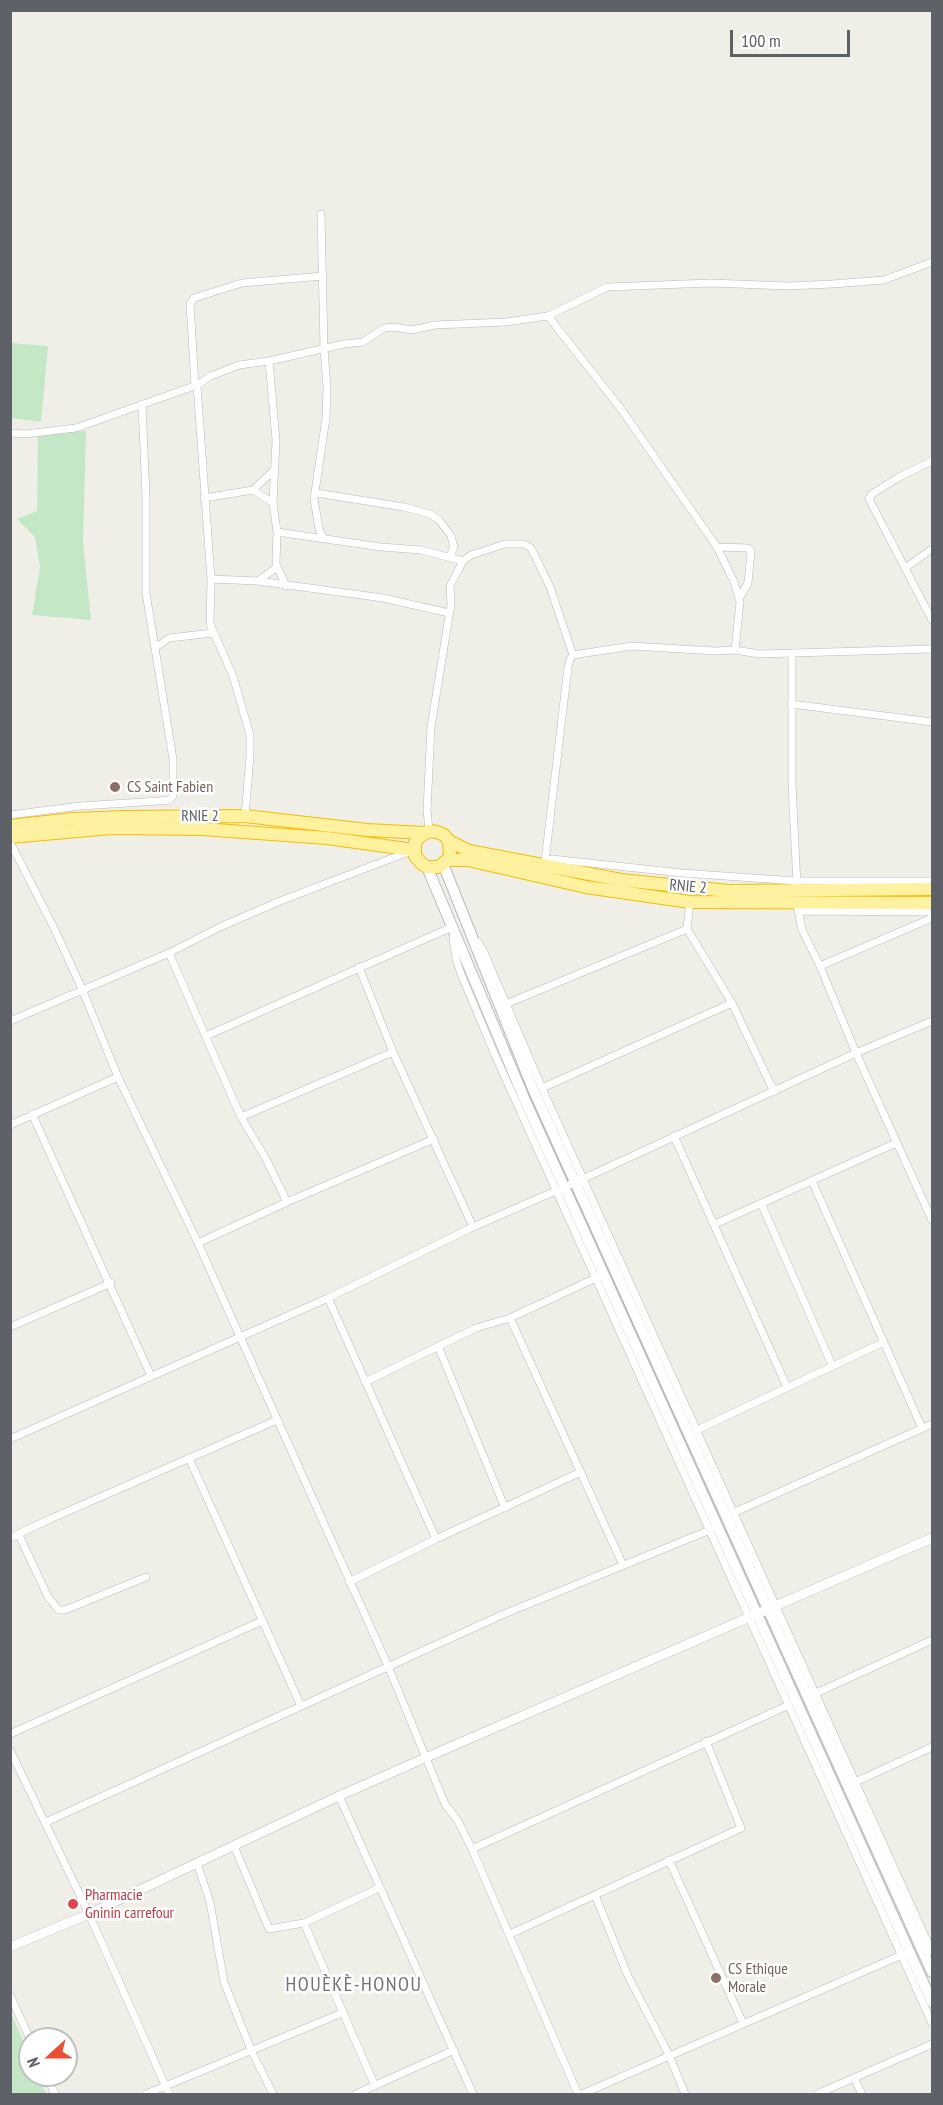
<!DOCTYPE html>
<html>
<head>
<meta charset="utf-8">
<style>
	body { margin:0 }
	#map { position:relative; width:943px; height:2105px; overflow:hidden; background:#f0efe7; font-family:"PT Sans Narrow",sans-serif }
	canvas { display:block }
	.frame { position:absolute; inset:0; border:12px solid #5e6167; pointer-events:none }
	.north { position:absolute; left:18px; top:2027px; width:60px; height:60px; box-sizing:border-box; background:#fff; border:2px solid #bfc0c2; border-radius:50%; rotate:249deg; font-size:16px; font-weight:700; line-height:24px; text-align:center; color:#5e6167 }
	.north::after { content:''; display:block; margin:auto; width:21px; height:27px; background:#ea4f33; clip-path:polygon(50% 0,100% 100%,50% 72%,0 100%) }
	.scale { position:absolute; left:730px; top:30px; width:120px; height:27px; box-sizing:border-box; border:3px solid #5e6167; border-top:0; padding-left:8px; font-size:18px; line-height:21px; white-space:nowrap; color:#5e6167; -webkit-text-stroke:4px #fff; paint-order:stroke }
</style>
</head>
<body>
<div id="map">
<canvas width="943" height="2105"></canvas>
<div class="frame"></div>
<div class="north">N</div>
<div class="scale">100 m</div>
</div>
<script>
const c = document.querySelector('canvas').getContext('2d');
c.lineJoin = 'round';
function fillPath(path, color) {
  c.fillStyle = color;
  c.fill(path, 'evenodd');
}
function toPath(rows) {
  const path = new Path2D();
  for (const r of rows) {
    path.moveTo(r[0], r[1]);
    for (let i = 2; i < r.length; i += 2) path.lineTo(r[i], r[i + 1]);
  }
  return path;
}
function trace(path, color, width, dash) {
  c.strokeStyle = color;
  c.lineWidth = width;
  c.lineCap = dash ? 'butt' : 'round';
  c.setLineDash(dash || []);
  c.stroke(path);
}
function write(font, color, halo, rows, align = 'center') {
  c.font = font + ' "PT Sans Narrow",sans-serif';
  c.lineWidth = 5;
  c.setLineDash([]);
  c.textBaseline = 'middle';
  c.strokeStyle = halo;
  c.fillStyle = color;
  for (const [text, x, y, turn = 0] of rows) {
    c.save();
    c.translate(x, y);
    c.rotate((+turn || 0) * Math.PI / 180);
    c.textAlign = isNaN(turn) ? turn : align;
    if (halo) c.strokeText(text, 0, 0);
    c.fillText(text, 0, 0);
    c.restore();
  }
}
const green = toPath([
	[11,343,48,346,41,422,11,418],
	[86,431,83,542,91,620,32,615,40,567,35,537,17,519,37,511,38,433],
	[11,2013,30,2057,30,2075,38,2075,46,2094,11,2094]
]);
const minor = toPath([
	[321,214,324,349,327,387,326,418,314,499,319,529,323,537],
	[548,316,607,287,711,283,788,286,832,284,884,280,932,262],
	[269,361,276,440,273,503,277,532,276,564,286,586],
	[197,385,211,579,210,624,233,676,250,735,250,756,245,816],
	[195,386,190,304,194,298,242,283,323,276],
	[10,433,25,434,76,428,197,385,211,376,239,365,269,361,344,344,363,342,384,328,393,327,412,330,435,325,506,322,548,316,621,409,717,547,734,582,740,602,735,650],
	[932,461,899,477,872,494,869,499,932,620],
	[253,490,273,503],
	[316,493,404,507,430,514,439,520,451,536,454,547,450,556],
	[204,498,253,490,273,471],
	[277,532,381,547,421,550,463,561],
	[717,547,748,548,751,551,748,583,739,599],
	[905,568,932,549],
	[211,579,258,581,383,598,449,613],
	[258,581,277,567],
	[155,648,169,638,213,633],
	[792,653,792,785,797,884],
	[573,655,632,646,715,651,735,650,759,654,932,649],
	[791,704,932,722],
	[10,815,80,806,159,801,169,800,173,796,173,759,146,593,146,497,142,404],
	[429,831,427,810,431,727,451,604,450,586,463,561,471,555,505,544,524,544,531,548,550,587,573,655,570,659,568,667,545,861],
	[10,842,55,930,82,989,118,1077,198,1243,388,1666,445,1804,458,1821,472,1849,578,2094],
	[544,862,552,859,682,873,796,881,932,881],
	[690,902,687,929,732,1003,774,1092],
	[797,907,800,911,932,912],
	[798,909,802,930,820,966,856,1053,932,1220],
	[453,938,456,959,461,974,495,1055,932,2023],
	[478,942,484,952,542,1088,932,1952],
	[169,953,241,1117,265,1157,287,1202],
	[820,966,932,918],
	[359,967,393,1052,473,1227],
	[506,1004,687,929],
	[10,1021,169,953,220,927,280,901,411,851],
	[206,1036,452,927],
	[542,1088,732,1003],
	[32,1114,151,1376],
	[241,1117,393,1052],
	[10,1125,118,1077],
	[674,1136,787,1387],
	[812,1181,922,1428],
	[761,1203,832,1365],
	[715,1224,896,1143],
	[198,1243,287,1202,434,1139],
	[328,1298,436,1539],
	[510,1318,623,1565],
	[10,1327,111,1283],
	[438,1346,505,1508],
	[365,1382,476,1328,510,1318,598,1277],
	[697,1430,884,1342],
	[10,1439,328,1298,473,1227,576,1182,856,1053,932,1021],
	[189,1458,301,1706],
	[735,1512,932,1424],
	[19,1535,48,1597,59,1610,65,1610,146,1577],
	[10,1538,50,1519,277,1420],
	[349,1582,436,1539,581,1472],
	[814,1694,932,1640],
	[10,1734,262,1621],
	[10,1750,89,1914,169,2094],
	[853,1783,932,1747],
	[339,1796,473,2094],
	[46,1822,504,1614,710,1530],
	[234,1846,269,1929,304,1923,379,1888],
	[472,1849,789,1705],
	[669,1860,743,2023],
	[197,1863,210,1902,224,1982,251,2050,273,2094],
	[595,1895,628,1976,669,2055,685,2094],
	[304,1923,375,2086],
	[510,1934,741,1828,706,1741],
	[10,1995,30,2039],
	[46,2075,55,2094],
	[854,2078,862,2094],
	[146,2094,342,2013],
	[356,2094,454,2050],
	[582,2094,904,1954],
	[817,2094,932,2044]
]);
const tertiary = toPath([
	[10,1947,89,1914,339,1796,425,1758,932,1538]
]);
const secondary = toPath([
	[443,864,533,1089,932,1972],
	[427,867,524,1098,932,2002]
]);
const trunk = toPath([
	[10,826,73,819,125,817,245,816,367,830,424,833],
	[10,837,111,828,202,829,327,838,414,850],
	[449,841,450,856,447,860,439,867,427,867,422,864,415,856,415,843,419,837,429,831,437,832,444,835,449,841,469,851,621,880,728,891,932,889],
	[447,860,468,860,586,887,690,902,932,903]
]);
const markers = [
	[115,787,6,"#8d6e63"],
	[73,1904,6,"#e0444e"],
	[716,1978,6,"#8d6e63"]
];
const educationNames = [
	["CS Saint Fabien",127,787],
	["CS Ethique",728,1969],
	["Morale",728,1987]
];
const streetNames = [
	["RNIE 2",200,816],
	["RNIE 2",688,887,5]
];
const healthNames = [
	["Pharmacie",85,1895],
	["Gninin carrefour",85,1913]
];
const quarterNames = [
	["HOUÈKÈ-HONOU",354,1985]
];
fillPath(green, '#c4e7c6');
trace(minor, '#b7b9bd', 8);
trace(tertiary, '#b7b9bd', 10);
trace(secondary, '#b8bac0', 12);
trace(trunk, '#f7bc00', 14);
trace(minor, '#fff', 7);
trace(tertiary, '#fff', 9);
trace(secondary, '#fff', 10);
trace(trunk, '#fef19f', 12);
for (const [x, y, r, color] of markers) {
  const dot = new Path2D();
  dot.arc(x, y, r, 0, 2 * Math.PI);
  c.fillStyle = color;
  c.fill(dot);
  trace(dot, '#fff', 2);
}
write('16px', '#785e54', '#fff', educationNames, 'left');
write('16px', '#5e6167', '#fff', streetNames);
write('16px', '#be3a42', '#fff', healthNames, 'left');
c.letterSpacing = '1.5px';
write('20px', '#6f7379', '#fff', quarterNames);
c.letterSpacing = '0px';
</script>
</body>
</html>
